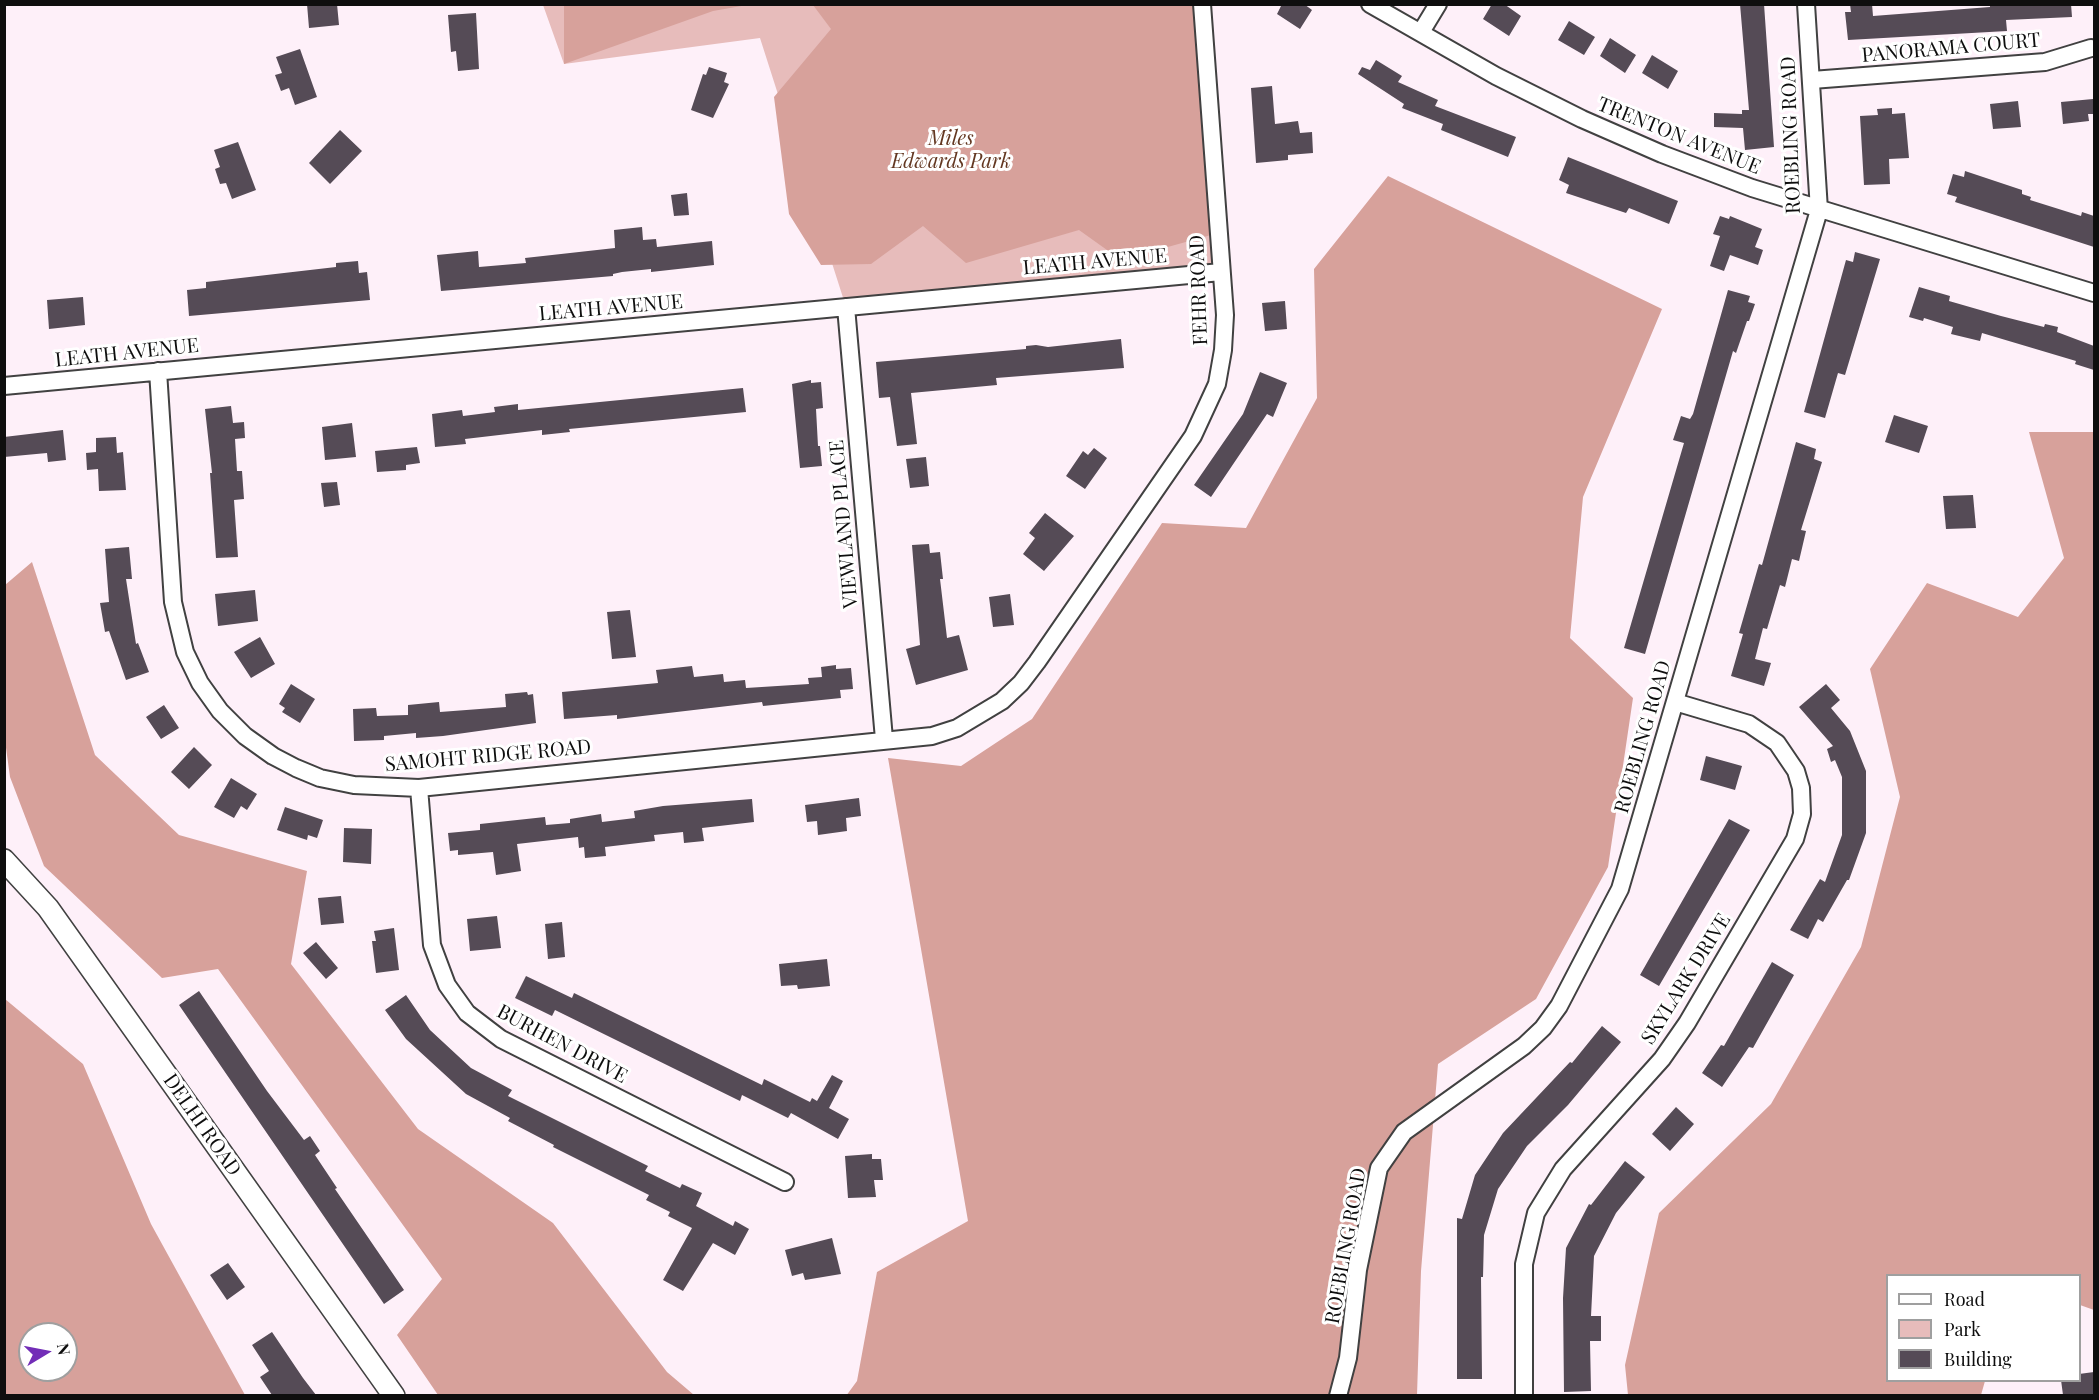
<!DOCTYPE html>
<html>
<head>
<meta charset="utf-8">
<style>
	body { margin:0 }
	#map { position:relative; width:2099px; height:1400px; overflow:hidden; background:#fef0f9; font-family:"Playfair Display",serif }
	canvas { display:block }
	.frame { position:absolute; inset:0; border:6px solid #0e0e0e; pointer-events:none }
	.legend { position:absolute; left:1886px; top:1274px; width:195px; height:108px; box-sizing:border-box; background:#fff; border:2px solid #9f9f9f; margin:0; padding:8px 10px; list-style:none; font-size:18px; color:#0e0e0e }
	.legend li { display:flex; align-items:center; gap:12px; height:30px }
	.legend b { width:30px; border:2px solid #9f9f9f }
	.north { position:absolute; left:18px; top:1322px; width:60px; height:60px; box-sizing:border-box; background:#fff; border:2px solid #9f9f9f; border-radius:50%; rotate:80deg; font-size:16px; font-weight:700; line-height:24px; text-align:center; color:#0e0e0e }
	.north::after { content:''; display:block; margin:auto; width:21px; height:27px; background:#722db7; clip-path:polygon(50% 0,100% 100%,50% 72%,0 100%) }
</style>
</head>
<body>
<div id="map">
<canvas width="2099" height="1400"></canvas>
<div class="frame"></div>
<ul class="legend">
<li><b style="height:8px;background:#fff"></b>Road</li>
<li><b style="height:16px;background:#e7bcbb"></b>Park</li>
<li><b style="height:16px;background:#554b56"></b>Building</li>
</ul>
<div class="north">N</div>
</div>
<script>
const c = document.querySelector('canvas').getContext('2d');
c.lineJoin = 'round';
function fillPath(path, color) {
  c.fillStyle = color;
  c.fill(path, 'evenodd');
}
function toPath(rows) {
  const path = new Path2D();
  for (const r of rows) {
    path.moveTo(r[0], r[1]);
    for (let i = 2; i < r.length; i += 2) path.lineTo(r[i], r[i + 1]);
  }
  return path;
}
function trace(path, color, width, dash) {
  c.strokeStyle = color;
  c.lineWidth = width;
  c.lineCap = dash ? 'butt' : 'round';
  c.setLineDash(dash || []);
  c.stroke(path);
}
function write(font, color, halo, rows, align = 'center') {
  c.font = font + ' "Playfair Display",serif';
  c.lineWidth = 6;
  c.setLineDash([]);
  c.textBaseline = 'middle';
  c.strokeStyle = halo;
  c.fillStyle = color;
  for (const [text, x, y, turn = 0] of rows) {
    c.save();
    c.translate(x, y);
    c.rotate((+turn || 0) * Math.PI / 180);
    c.textAlign = isNaN(turn) ? turn : align;
    if (halo) c.strokeText(text, 0, 0);
    c.fillText(text, 0, 0);
    c.restore();
  }
}
const green = toPath([
	[543,5,1202,5,1221,272,846,307,760,38,564,64]
]);
const forest = toPath([
	[564,5,564,4,747,5,713,11,564,64],
	[813,5,1202,5,1218,233,1121,260,1079,230,966,263,923,226,871,264,821,265,789,214,774,97,831,29],
	[1388,176,1662,309,1583,497,1570,638,1633,698,1608,867,1536,999,1438,1064,1421,1271,1417,1395,846,1396,857,1381,877,1272,968,1221,888,758,961,766,1032,719,1162,523,1246,528,1317,398,1314,269],
	[2029,432,2094,432,2094,1310,2080,1305,2080,1276,1888,1276,1888,1380,1985,1381,1981,1395,1628,1395,1625,1365,1659,1213,1771,1104,1861,947,1900,797,1870,669,1927,583,2018,617,2064,558],
	[32,562,95,755,179,835,307,871,291,964,418,1129,553,1223,667,1372,694,1395,438,1395,397,1335,442,1279,218,969,162,978,44,866,10,777,4,733,5,585],
	[5,999,83,1064,151,1224,245,1395,5,1395],
	[30,1334,66,1334,66,1370,30,1370]
]);
const building = toPath([
	[307,4,337,4,339,25,309,28],
	[1282,4,1304,4,1312,10,1300,29,1277,14],
	[1492,4,1504,4,1521,16,1509,36,1483,19],
	[1740,4,1764,4,1774,147,1745,150,1743,128,1714,127,1714,113,1742,114,1742,110,1749,110],
	[1850,4,1872,4,1873,16,1990,7,1990,4,2071,4,2072,17,2006,20,2007,31,1848,40,1845,12,1851,12],
	[476,13,479,69,458,71,456,51,451,52,448,15],
	[1569,21,1595,37,1584,55,1558,40],
	[1610,38,1636,55,1625,73,1600,56],
	[300,49,317,97,295,105,289,88,281,91,275,75,282,73,276,57],
	[1652,55,1678,71,1668,89,1642,73],
	[1376,60,1402,76,1398,82,1438,100,1435,106,1516,137,1508,157,1441,130,1443,124,1402,108,1404,104,1358,74,1362,67,1370,70],
	[709,67,727,73,724,82,729,84,713,118,691,110,703,74,706,75],
	[1272,86,1275,124,1298,121,1300,133,1312,132,1313,153,1288,155,1288,160,1256,163,1251,88],
	[2093,99,2094,114,2088,114,2089,121,2063,124,2061,102],
	[2018,101,2021,127,1993,129,1990,104],
	[1892,108,1892,114,1905,113,1909,158,1889,159,1890,184,1864,185,1860,116,1878,115,1877,109],
	[340,130,362,151,330,184,309,163],
	[238,142,256,190,232,199,226,183,220,184,215,169,220,167,214,150],
	[1568,157,1678,201,1669,224,1629,208,1626,213,1566,193,1569,185,1559,180],
	[1965,171,2022,190,2022,194,2031,197,2030,200,2081,216,2082,212,2094,216,2094,247,1955,202,1957,197,1947,194,1953,174,1964,177],
	[687,193,689,215,674,216,671,195],
	[1720,216,1729,219,1730,216,1762,229,1755,247,1763,250,1758,265,1730,255,1724,271,1710,266,1720,236,1713,234],
	[642,227,643,240,656,239,657,247,712,241,714,265,651,272,651,269,622,272,613,274,613,276,441,291,437,255,478,251,479,267,526,263,525,258,615,248,614,230],
	[1855,252,1880,259,1845,375,1838,373,1825,418,1804,412,1846,260,1853,262],
	[358,261,359,273,367,272,370,300,189,316,187,290,206,288,206,282,336,267,336,263],
	[1919,287,1950,296,1949,301,2001,316,2044,327,2045,324,2058,327,2057,332,2094,346,2094,370,2075,364,2076,361,1982,333,1980,341,1951,334,1953,327,1924,318,1923,321,1909,317],
	[1728,290,1750,296,1748,302,1755,304,1749,321,1747,321,1736,353,1733,351,1645,654,1624,648,1684,443,1673,440,1681,416,1690,419,1693,414],
	[83,297,85,325,49,329,47,300],
	[1285,301,1287,329,1265,331,1262,303],
	[1121,339,1124,368,996,378,997,385,911,393,917,444,897,446,890,397,879,398,876,362,1026,349,1026,346,1036,345,1048,347],
	[1260,372,1287,383,1273,417,1267,414,1211,497,1194,485,1243,414],
	[811,380,811,383,821,382,823,408,816,409,818,446,820,446,822,466,800,468,792,384],
	[743,388,746,412,569,429,570,432,542,435,542,430,465,439,466,444,435,447,432,414,462,410,463,416,495,412,494,407,518,404,518,410],
	[231,406,233,423,244,422,245,438,235,439,237,471,242,471,244,499,234,500,238,557,216,558,210,473,212,473,205,409],
	[1894,415,1928,426,1919,453,1885,442],
	[352,423,356,457,325,460,322,427],
	[63,430,66,460,48,462,47,453,4,457,4,437],
	[116,437,117,453,123,452,126,490,99,491,98,469,87,470,86,453,96,452,96,438],
	[1796,442,1816,449,1814,459,1822,462,1801,530,1806,531,1799,561,1792,559,1785,587,1780,585,1767,629,1763,628,1755,659,1771,663,1764,686,1731,676,1743,634,1739,633,1759,564,1762,565],
	[417,447,420,463,406,465,406,470,377,472,375,451],
	[1094,448,1107,458,1085,489,1066,476,1083,451,1088,455],
	[926,457,929,486,910,488,906,459],
	[337,482,340,505,324,507,321,483],
	[1973,495,1976,528,1946,529,1943,496],
	[1045,513,1074,536,1044,571,1023,554,1035,538,1029,533],
	[929,544,930,553,940,552,943,579,940,579,947,638,959,635,968,670,916,685,906,649,920,645,912,545],
	[129,547,132,579,126,579,136,644,138,643,149,672,126,680,109,631,105,632,100,603,109,602,105,549],
	[255,590,258,621,218,626,215,594],
	[1010,594,1014,625,993,627,989,597],
	[630,610,636,657,612,659,607,612],
	[260,637,275,664,251,678,234,652],
	[836,665,836,669,851,668,853,689,840,690,841,698,763,706,762,702,617,719,617,715,564,719,562,692,658,683,656,670,692,666,694,677,723,674,724,682,745,680,746,688,809,684,808,678,822,677,821,667],
	[291,684,315,699,300,723,282,712,285,708,279,704],
	[1826,684,1840,700,1831,708,1850,731,1866,771,1866,833,1849,880,1847,880,1823,922,1818,919,1808,939,1790,930,1820,879,1825,882,1842,835,1842,777,1835,760,1831,762,1827,749,1833,746,1799,707],
	[527,692,528,695,533,694,536,723,443,736,416,738,416,733,384,736,384,740,354,741,353,709,376,708,377,716,408,715,408,705,439,702,440,712,506,707,505,694],
	[164,705,179,728,161,739,146,717],
	[194,747,212,765,189,789,171,772],
	[1706,756,1742,766,1735,790,1700,780],
	[231,778,257,794,247,810,241,806,234,818,214,807],
	[859,798,861,816,846,818,847,831,818,835,817,821,807,822,805,805],
	[752,799,754,822,702,828,704,841,684,843,683,832,654,835,655,841,605,847,606,856,585,858,584,847,579,848,578,837,517,844,521,871,496,875,493,852,458,855,458,850,450,851,448,833,480,830,480,824,545,817,546,825,570,823,570,819,601,814,602,822,635,818,634,811,663,806],
	[285,807,323,820,317,838,308,835,307,840,277,830],
	[1729,819,1750,830,1659,986,1640,975],
	[344,828,372,829,371,864,343,862],
	[341,896,344,923,321,925,318,898],
	[497,916,501,948,470,951,467,919],
	[562,922,565,957,548,959,545,924],
	[394,928,399,970,376,973,372,941,376,941,374,931],
	[316,942,338,968,326,979,303,953],
	[827,959,830,986,798,989,797,985,781,986,779,964],
	[1772,962,1794,975,1753,1048,1749,1047,1722,1087,1702,1073,1721,1045,1724,1046],
	[526,976,572,998,574,993,762,1085,764,1079,810,1102,812,1098,817,1101,832,1075,843,1081,829,1108,849,1119,838,1139,791,1113,788,1118,742,1095,740,1101,555,1010,552,1016,515,998],
	[199,991,267,1091,304,1140,310,1136,320,1151,315,1155,337,1188,335,1189,404,1290,384,1304,179,1005],
	[406,995,430,1030,471,1068,512,1090,508,1096,648,1166,645,1171,680,1188,682,1184,702,1193,696,1206,733,1226,735,1221,749,1229,735,1255,713,1243,683,1291,663,1280,692,1228,668,1216,670,1212,646,1200,649,1195,553,1147,554,1145,508,1121,510,1118,466,1094,406,1039,385,1010],
	[1602,1026,1621,1042,1568,1105,1527,1146,1498,1189,1484,1235,1483,1277,1481,1277,1482,1379,1457,1379,1457,1218,1462,1219,1475,1175,1503,1133,1570,1062,1572,1063],
	[1676,1107,1694,1124,1670,1151,1652,1134],
	[872,1154,872,1159,881,1159,883,1180,874,1180,876,1197,848,1198,845,1156],
	[1625,1161,1645,1177,1616,1213,1594,1256,1591,1316,1601,1316,1601,1341,1590,1341,1591,1391,1564,1392,1563,1298,1566,1248,1589,1204,1591,1205],
	[832,1238,841,1274,805,1280,803,1273,792,1276,785,1250],
	[228,1263,245,1287,227,1300,210,1275],
	[272,1332,303,1378,316,1395,272,1395,260,1377,269,1371,252,1345],
	[2094,1372,2094,1395,2063,1395,2061,1380,2079,1380,2079,1374]
]);
const minor = toPath([
	[1370,4,1496,76,1582,119,1662,154,1752,188,2094,293],
	[1421,32,1438,4],
	[1812,80,2045,62,2091,48],
	[846,307,884,739],
	[158,371,173,602,185,652,200,683,220,711,245,736,273,756,296,768,320,778,354,785,419,788,932,736,957,728,1002,701,1021,683,1037,662,1193,436,1217,384,1223,350,1225,315,1202,4],
	[4,386,1221,272],
	[419,788,432,945,447,985,467,1013,501,1039,785,1182],
	[1338,1396,1348,1358,1358,1270,1379,1168,1404,1132,1524,1046,1543,1028,1559,1006,1620,889,1819,210,1806,4],
	[1524,1396,1524,1264,1536,1213,1563,1169,1662,1059,1687,1023,1795,839,1802,814,1801,788,1796,771,1777,743,1749,724,1675,702]
]);
const tertiary = toPath([
	[4,860,48,908,394,1396]
]);
const streetNames = [
	["PANORAMA COURT",1951,48,-5],
	["ROEBLING ROAD",1791,135,-92],
	["TRENTON AVENUE",1679,136,22],
	["LEATH AVENUE",1095,262,-5],
	["FEHR ROAD",1199,290,-92],
	["LEATH AVENUE",611,308,-5],
	["LEATH AVENUE",127,353,-6],
	["VIEWLAND PLACE",844,524,-95],
	["ROEBLING ROAD",1643,737,-74],
	["SAMOHT RIDGE ROAD",488,756,-5],
	["SKYLARK DRIVE",1686,979,-58],
	["BURHEN DRIVE",562,1044,28],
	["DELHI ROAD",202,1125,55],
	["ROEBLING ROAD",1346,1246,-80]
];
const parkNames = [
	["Miles",951,139],
	["Edwards Park",951,162]
];
fillPath(green, '#e7bcbb');
fillPath(forest, '#d7a19b');
fillPath(building, '#554b56');
trace(minor, '#414141', 20);
trace(tertiary, '#414141', 24);
trace(minor, '#fff', 16);
trace(tertiary, '#fff', 21);
write('20px', '#0e0e0e', '#fff', streetNames);
write('italic 20px', '#633721', '#fff', parkNames);
</script>
</body>
</html>
